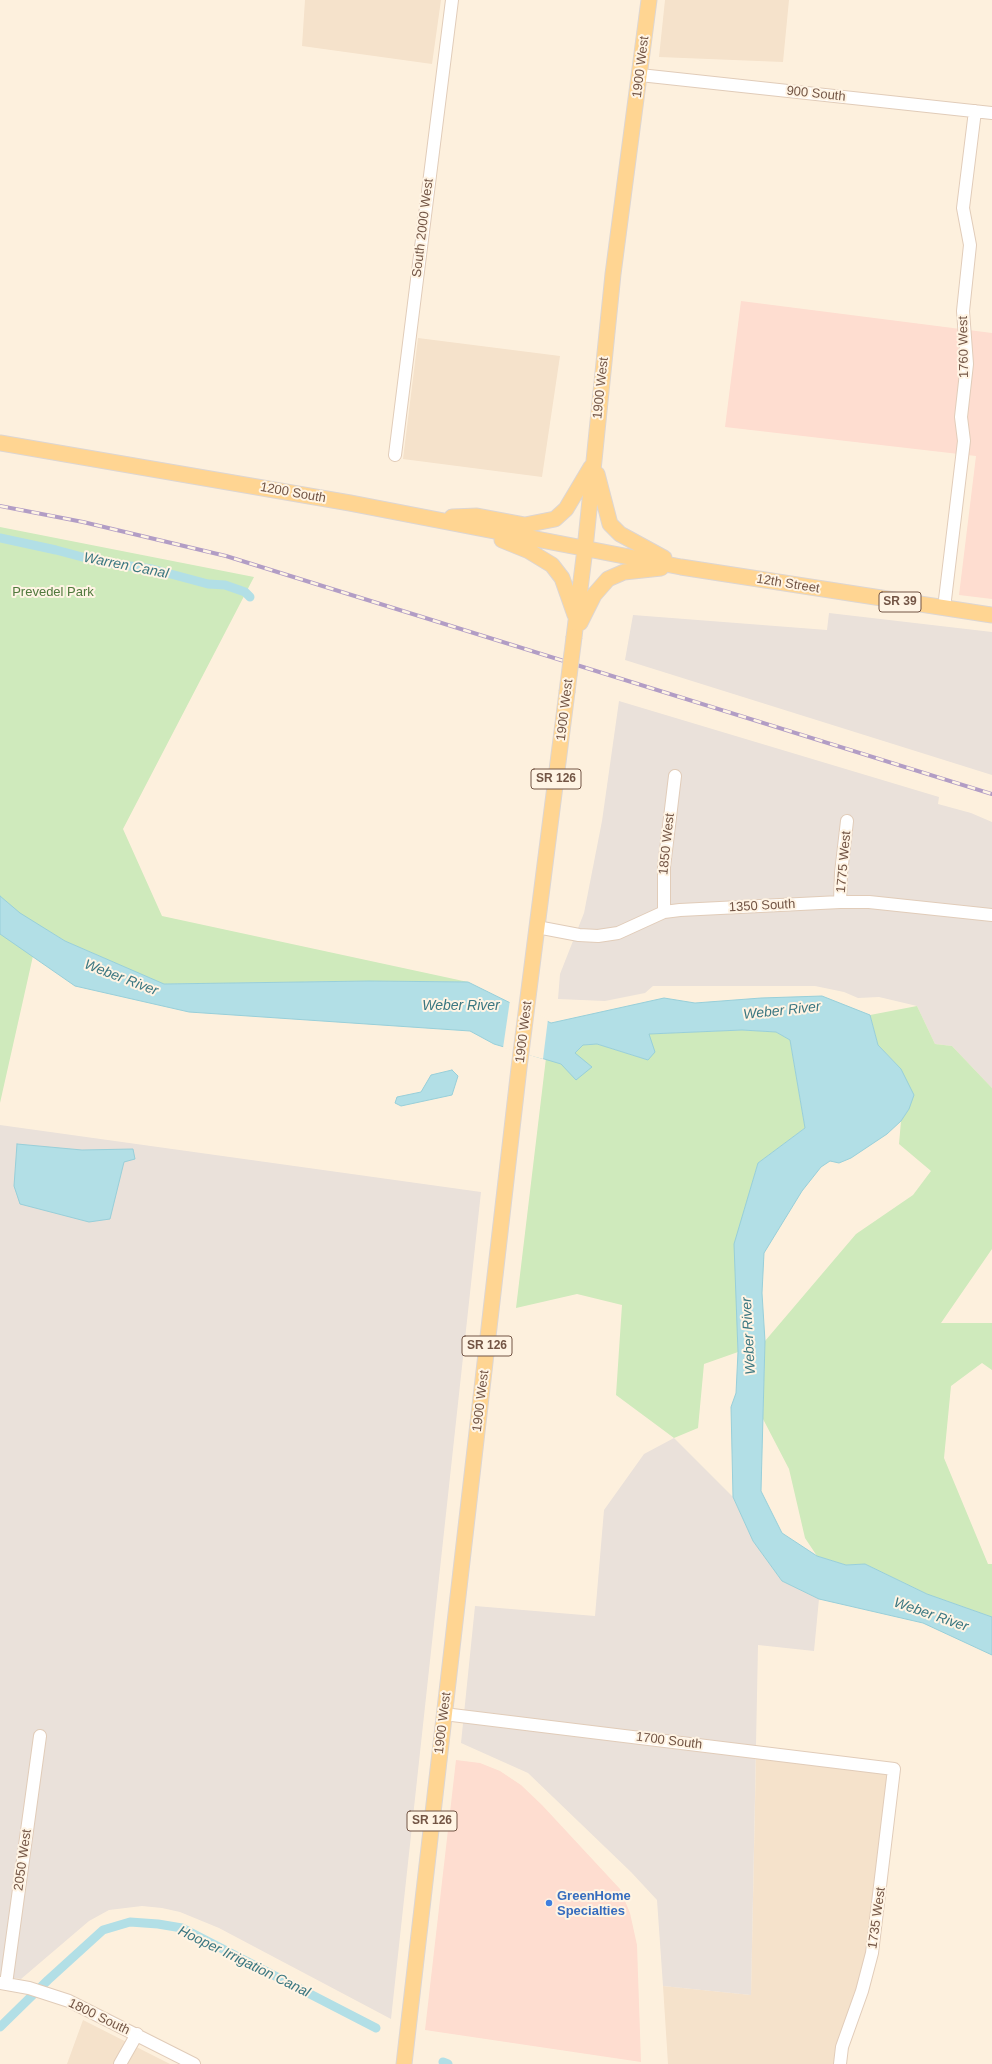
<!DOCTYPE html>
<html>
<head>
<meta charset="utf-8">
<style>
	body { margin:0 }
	canvas { display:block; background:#fdf0dd }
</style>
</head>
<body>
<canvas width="992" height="2064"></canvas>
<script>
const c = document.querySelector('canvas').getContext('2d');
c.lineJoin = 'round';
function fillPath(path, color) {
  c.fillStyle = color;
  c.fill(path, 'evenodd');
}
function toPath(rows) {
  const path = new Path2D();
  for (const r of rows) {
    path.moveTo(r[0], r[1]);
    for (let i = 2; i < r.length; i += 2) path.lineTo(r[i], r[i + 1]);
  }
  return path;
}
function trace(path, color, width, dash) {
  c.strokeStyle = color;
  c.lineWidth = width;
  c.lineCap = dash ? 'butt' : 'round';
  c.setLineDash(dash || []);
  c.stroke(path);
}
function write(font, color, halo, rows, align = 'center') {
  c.font = font + ' Arial,sans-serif';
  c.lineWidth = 4;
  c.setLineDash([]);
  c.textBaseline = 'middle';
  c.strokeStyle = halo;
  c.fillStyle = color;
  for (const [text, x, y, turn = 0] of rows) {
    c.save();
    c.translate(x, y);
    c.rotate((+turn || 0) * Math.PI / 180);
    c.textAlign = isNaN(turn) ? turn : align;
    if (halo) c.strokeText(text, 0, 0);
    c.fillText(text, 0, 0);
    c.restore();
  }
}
const residential = toPath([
	[305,0,441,0,432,64,302,46],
	[665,0,789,0,783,62,659,57],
	[418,338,560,356,542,477,403,459],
	[756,1758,888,1774,870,1937,852,2005,840,2034,836,2064,668,2064,663,1986,751,1995],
	[83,2020,170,2064,67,2064]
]);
const commercial = toPath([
	[741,301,992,333,992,599,959,595,976,456,725,427],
	[456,1760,480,1763,500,1771,521,1785,542,1805,620,1889,630,1913,637,1945,641,2062,425,2030]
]);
const industrial = toPath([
	[829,613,992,632,992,775,625,660,633,615,827,630],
	[619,701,939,797,938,804,971,813,992,822,992,1088,952,1046,935,1044,917,1006,879,997,858,998,844,992,815,986,653,986,645,993,605,1001,558,999,560,974,584,913,602,821],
	[0,1125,481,1192,391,2019,219,1928,180,1912,162,1908,142,1906,109,1910,89,1921,21,1979,0,1976],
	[674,1438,733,1497,753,1541,782,1581,819,1599,814,1651,758,1645,751,1995,663,1986,657,1900,631,1872,528,1773,461,1743,475,1606,595,1616,604,1510,644,1454]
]);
const green = toPath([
	[0,527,254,577,123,829,162,916,468,982,369,981,163,984,65,941,47,930,32,955,33,956,0,1103],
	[917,1006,935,1044,952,1046,992,1088,992,1249,941,1323,992,1323,992,1370,982,1363,951,1386,944,1458,988,1564,992,1564,992,1617,927,1594,865,1564,846,1565,817,1556,805,1538,789,1469,763,1419,765,1341,856,1234,913,1195,931,1171,899,1144,901,1121,909,1109,901,1069,878,1045,870,1015],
	[742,1030,776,1032,790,1040,805,1128,758,1163,735,1244,738,1352,704,1364,698,1428,674,1438,616,1395,622,1305,577,1294,516,1308,546,1058,561,1064,582,1045,597,1044,648,1060,649,1034]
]);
const water = toPath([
	[0,896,20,913,65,941,164,984,369,981,468,982,551,1023,664,998,695,1003,761,998,822,996,870,1015,878,1045,901,1069,914,1095,909,1109,901,1121,887,1134,851,1158,839,1163,830,1161,821,1167,802,1191,764,1253,762,1293,765,1341,761,1491,782,1533,817,1556,846,1565,865,1564,927,1594,992,1617,992,1655,923,1623,819,1599,782,1581,753,1541,733,1497,731,1407,736,1393,738,1352,734,1244,758,1163,805,1128,790,1040,776,1032,742,1030,649,1034,655,1052,648,1060,597,1044,583,1045,575,1053,592,1067,576,1080,561,1064,494,1044,470,1031,189,1012,75,986,0,934,0,896],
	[452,1070,458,1076,452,1095,401,1106,395,1103,397,1097,421,1092,431,1075,452,1070],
	[17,1144,82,1150,133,1149,135,1159,124,1162,110,1219,89,1222,20,1204,14,1186,17,1144]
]);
const pier = toPath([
	[510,1000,548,1019,543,1059,503,1048]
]);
const canal = toPath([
	[0,538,56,550,101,562,152,569,208,584,225,585,245,592,250,597],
	[0,2027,48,1980,103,1930,130,1922,158,1924,182,1928,376,2028],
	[443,2062,448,2064]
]);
const minor = toPath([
	[640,75,992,113],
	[395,455,452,0],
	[944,608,964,441,961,417,967,364,963,311,970,245,963,208,975,111],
	[840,902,841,873,847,821],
	[664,912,664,867,675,776],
	[537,927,579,935,598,936,618,933,664,912,680,910,840,902,869,902,992,915],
	[444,1714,894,1769,872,1953,862,1991,842,2047,840,2064],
	[0,1983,29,1988,69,2001,194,2064],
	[6,1984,40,1736],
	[120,2064,137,2034]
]);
const major = toPath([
	[0,443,350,503,681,567,992,615],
	[597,474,610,524,620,534,664,558],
	[452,517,477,516,525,525,555,519,566,509,591,467],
	[502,540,529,551,552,565,562,578,575,615],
	[580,623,594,595,608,579,624,572,661,568],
	[574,637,585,549,613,274,649,0],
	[404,2064,519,1068,567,692]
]);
const rail = toPath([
	[0,506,83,522,226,556,992,794]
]);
const majorBridge = toPath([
	[567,692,574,637]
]);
const markers = [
	[549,1903,4,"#3f7fe0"]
];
const shields = [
	[900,602,42],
	[556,779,50],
	[487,1346,50],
	[432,1821,50]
];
const shieldNames = [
	["SR 39",900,602],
	["SR 126",556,779],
	["SR 126",487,1346],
	["SR 126",432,1821]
];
const streetNames = [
	["1900 West",641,67,-83],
	["900 South",816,94,6],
	["South 2000 West",423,228,-83],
	["1760 West",964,347,-91],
	["1900 West",601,388,-84],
	["1200 South",293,493,10],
	["12th Street",788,584,9],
	["1900 West",565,710,-83],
	["1850 West",667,844,-84],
	["1775 West",844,862,-85],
	["1350 South",762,906,-3],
	["1900 West",524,1032,-83],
	["1900 West",481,1401,-83],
	["1900 West",443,1723,-83],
	["1700 South",669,1741,7],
	["2050 West",23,1860,-82],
	["1735 West",877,1918,-82],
	["1800 South",99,2017,26]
];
const parkNames = [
	["Prevedel Park",53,592]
];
const shopNames = [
	["GreenHome",557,1896],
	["Specialties",557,1911]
];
const waterNames = [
	["Warren Canal",126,566,11],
	["Weber River",121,978,21],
	["Weber River",461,1006],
	["Weber River",782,1011,-6],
	["Weber River",749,1336,-93],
	["Weber River",931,1615,19],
	["Hooper Irrigation Canal",244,1962,26]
];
fillPath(residential, '#f5e2cb');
fillPath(commercial, '#feddd0');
fillPath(industrial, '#eae1da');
fillPath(green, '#cfeabc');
fillPath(water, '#b2dfe6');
trace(water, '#98cfd9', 1);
fillPath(pier, '#fdf0dd');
trace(canal, '#b2dfe6', 9);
trace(minor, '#e1ccb9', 14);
trace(major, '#ddd6d2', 17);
trace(minor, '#fff', 12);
trace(major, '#ffd592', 15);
trace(rail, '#b29dc5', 4);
trace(rail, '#fff4e4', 2.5, [8]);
trace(majorBridge, '#ddd6d2', 17, []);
trace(majorBridge, '#ffd592', 15);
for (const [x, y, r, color] of markers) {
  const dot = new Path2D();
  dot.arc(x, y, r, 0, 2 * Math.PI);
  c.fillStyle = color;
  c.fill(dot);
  trace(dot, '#fff4e4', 1.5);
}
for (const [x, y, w] of shields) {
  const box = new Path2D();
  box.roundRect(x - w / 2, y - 10, w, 20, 3);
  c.fillStyle = '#fff4e4';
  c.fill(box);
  trace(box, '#735545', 1);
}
write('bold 12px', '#735545', null, shieldNames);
write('13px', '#735545', '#fff4e4', streetNames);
write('13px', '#50793d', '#fff4e4', parkNames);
write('bold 13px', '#366cbe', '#fff4e4', shopNames, 'left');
write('italic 14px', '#3b7781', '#fff4e4', waterNames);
</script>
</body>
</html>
